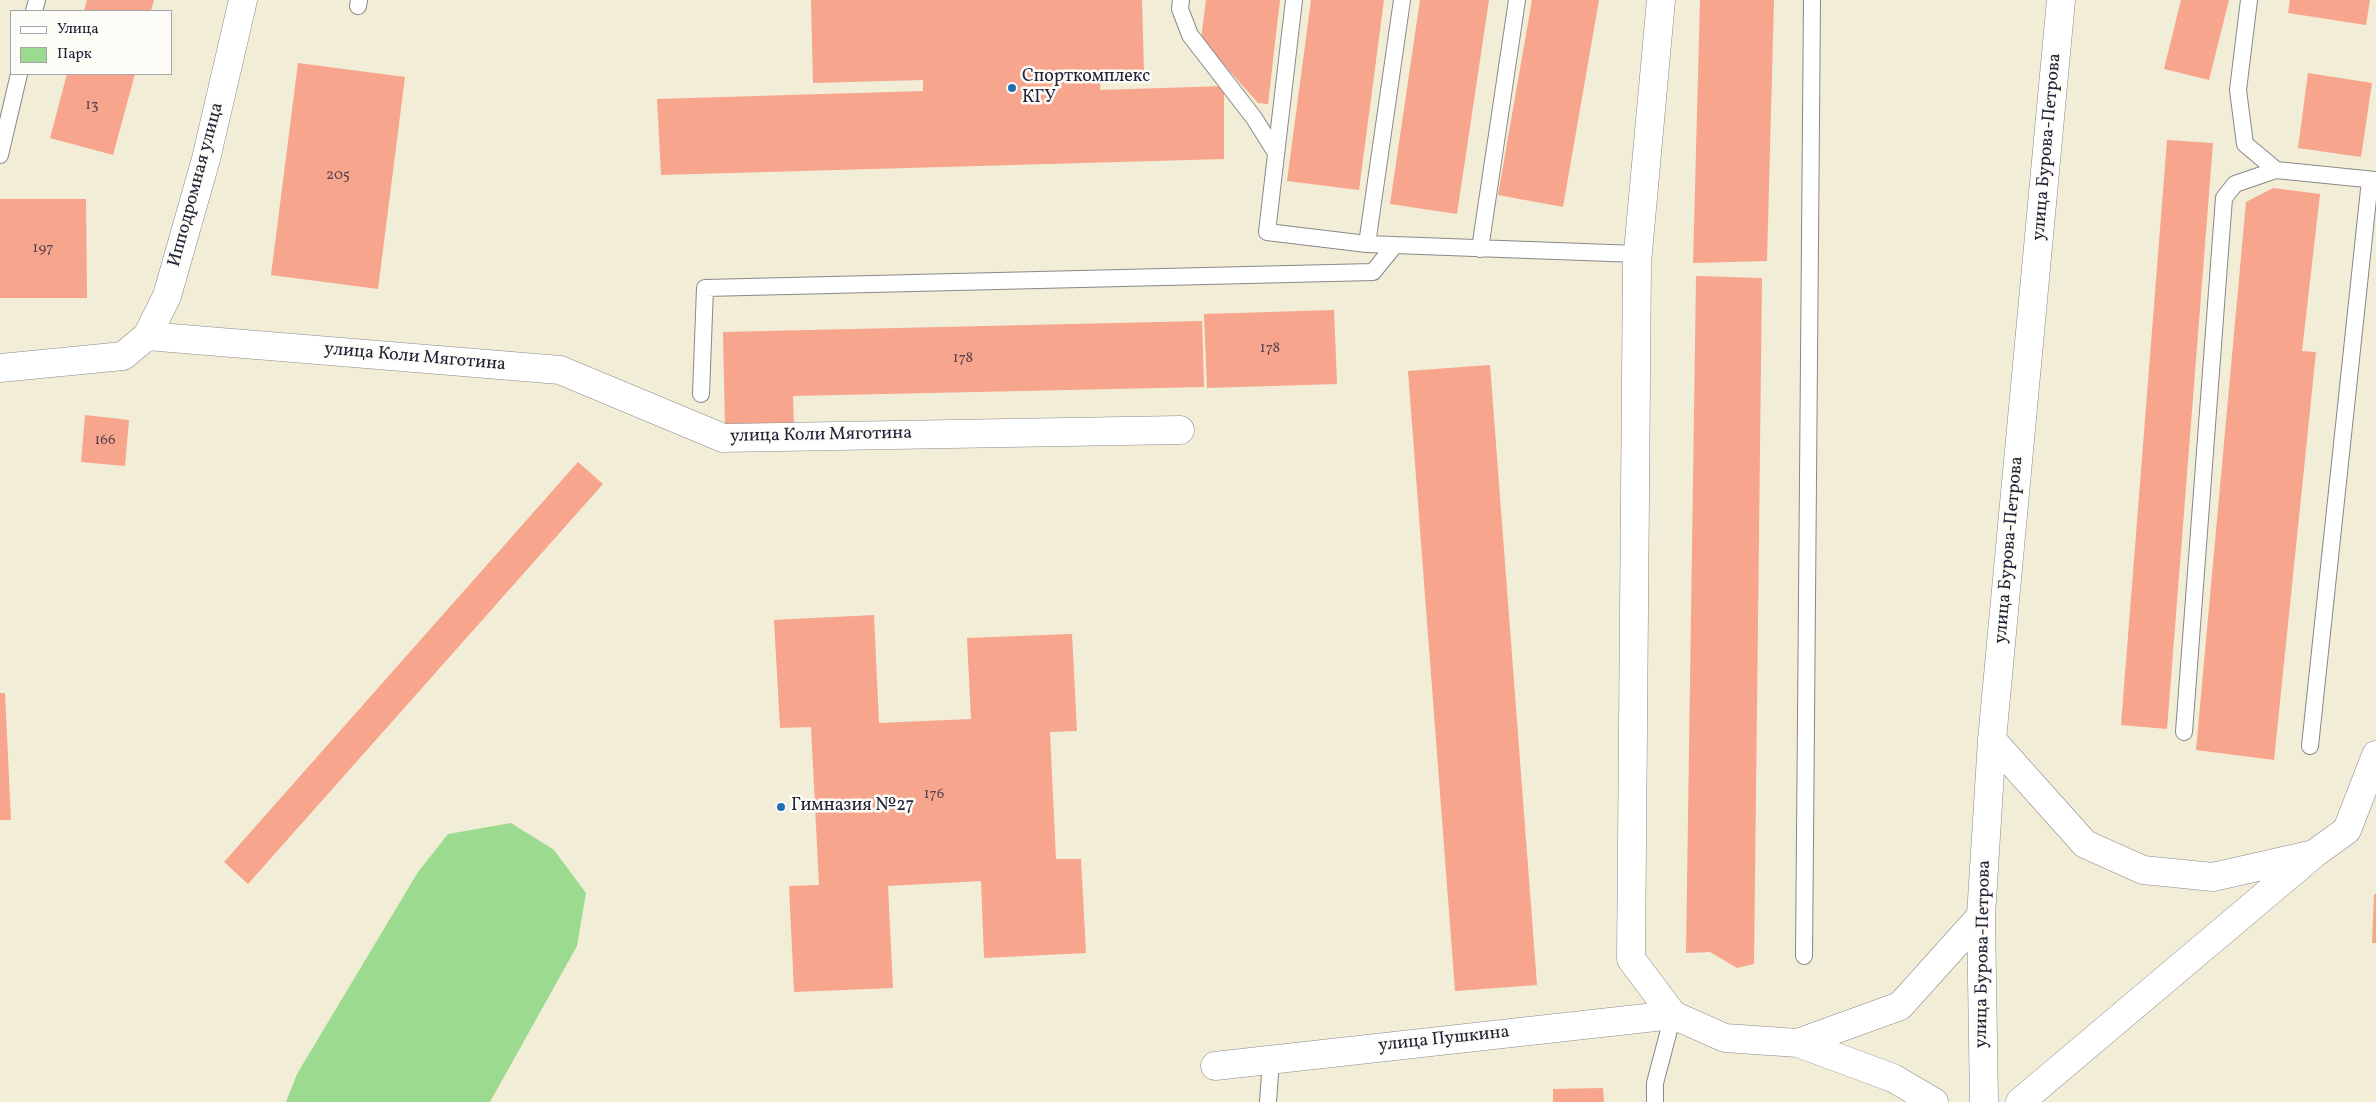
<!DOCTYPE html>
<html>
<head>
<meta charset="utf-8">
<style>
	body { margin:0 }
	#map { position:relative; width:2376px; height:1102px; overflow:hidden; background:#f2edd7; font-family:Vollkorn,serif }
	canvas { display:block }
	.legend { position:absolute; left:10px; top:10px; width:162px; height:65px; box-sizing:border-box; background:#fdfcf7; border:1px solid #a5a5ac; margin:0; padding:6px 9px; list-style:none; font-size:15px; color:#22223b }
	.legend li { display:flex; align-items:center; gap:10px; height:25px }
	.legend b { width:25px; border:1px solid #a5a5ac }
</style>
</head>
<body>
<div id="map">
<canvas width="2376" height="1102"></canvas>
<ul class="legend">
<li><b style="height:6px;background:#fff"></b>Улица</li>
<li><b style="height:14px;background:#9cda8f"></b>Парк</li>
</ul>
</div>
<script>
const c = document.querySelector('canvas').getContext('2d');
c.lineJoin = 'round';
function fillPath(path, color) {
  c.fillStyle = color;
  c.fill(path, 'evenodd');
}
function toPath(rows) {
  const path = new Path2D();
  for (const r of rows) {
    path.moveTo(r[0], r[1]);
    for (let i = 2; i < r.length; i += 2) path.lineTo(r[i], r[i + 1]);
  }
  return path;
}
function trace(path, color, width, dash) {
  c.strokeStyle = color;
  c.lineWidth = width;
  c.lineCap = dash ? 'butt' : 'round';
  c.setLineDash(dash || []);
  c.stroke(path);
}
function write(font, color, halo, rows, align = 'center') {
  c.font = font + ' Vollkorn,serif';
  c.lineWidth = 5;
  c.setLineDash([]);
  c.textBaseline = 'middle';
  c.strokeStyle = halo;
  c.fillStyle = color;
  for (const [text, x, y, turn = 0] of rows) {
    c.save();
    c.translate(x, y);
    c.rotate((+turn || 0) * Math.PI / 180);
    c.textAlign = isNaN(turn) ? turn : align;
    if (halo) c.strokeText(text, 0, 0);
    c.fillText(text, 0, 0);
    c.restore();
  }
}
const green = toPath([
	[511,823,554,850,586,893,577,946,490,1102,286,1102,297,1074,418,872,448,834]
]);
const building = toPath([
	[87,0,154,0,151,11,84,11],
	[811,0,1142,0,1144,74,1101,75,1100,90,1224,86,1224,159,661,175,657,99,923,91,923,80,813,83],
	[1206,0,1280,0,1268,104,1258,103,1201,39],
	[1311,0,1384,0,1359,190,1287,181],
	[1420,0,1489,0,1457,214,1390,204],
	[1532,0,1599,0,1563,207,1498,195],
	[1700,0,1774,0,1767,261,1693,263],
	[2181,0,2229,0,2209,80,2164,69],
	[2290,0,2370,0,2366,25,2288,13],
	[298,63,405,77,378,289,271,275],
	[2308,73,2372,83,2361,157,2298,148],
	[67,74,135,74,113,155,50,138],
	[2167,140,2213,143,2167,729,2121,725],
	[2273,188,2320,194,2302,351,2316,352,2274,760,2196,750,2246,202],
	[0,199,86,199,87,298,0,298],
	[1696,276,1762,278,1754,964,1737,968,1710,952,1686,953],
	[1334,310,1337,384,1207,388,1204,314],
	[1202,321,1204,387,793,396,794,427,725,429,723,332],
	[1490,365,1537,985,1455,991,1408,371],
	[85,415,129,420,125,466,81,462],
	[578,462,603,484,248,884,224,862],
	[874,615,879,723,971,719,967,638,1072,634,1077,731,1050,732,1056,859,1081,859,1086,953,984,958,981,881,888,886,893,988,794,992,789,886,819,885,811,727,780,728,774,620],
	[0,693,5,693,11,820,0,820],
	[2374,894,2376,894,2376,943,2372,943],
	[1603,1088,1604,1102,1553,1102,1553,1089]
]);
const service = toPath([
	[1181,0,1180,9,1190,35,1254,118,1276,153],
	[1294,0,1267,232,1367,244,1637,254],
	[2249,0,2238,90,2245,144,2276,170,2376,180],
	[358,6,359,0],
	[34,11,37,0],
	[0,155,19,74],
	[1367,244,1402,0],
	[1480,249,1517,0],
	[701,394,705,288,1373,272,1395,245],
	[2184,732,2224,198,2235,184,2276,170],
	[2310,746,2370,180],
	[1804,956,1812,0],
	[1268,1102,1271,1060],
	[1655,1102,1655,1083,1673,1015]
]);
const minor = toPath([
	[147,336,560,370,723,438,1180,430],
	[1215,1066,1673,1015]
]);
const tertiary = toPath([
	[0,368,123,356,147,336,167,296,206,159,243,0]
]);
const secondary = toPath([
	[1661,0,1637,263,1631,959,1673,1015,1725,1038,1798,1043,1893,1078,1934,1102],
	[1992,740,2085,844,2143,870,2213,877,2310,855],
	[1798,1043,1900,1006,1981,916],
	[1984,1102,1981,916,1992,740,2061,0],
	[2020,1102,2314,854,2347,830,2376,755]
]);
const markers = [
	[1012,88,5,"#1f6fb2"],
	[781,807,5,"#1f6fb2"]
];
const numberNames = [
	["13",92,106],
	["205",338,176],
	["197",43,249],
	["178",1270,349],
	["178",963,359],
	["166",105,441],
	["176",934,795]
];
const poiNames = [
	["Спорткомплекс",1022,78],
	["КГУ",1022,99],
	["Гимназия №27",791,807]
];
const streetNames = [
	["улица Бурова-Петрова",2048,147,-85],
	["Ипподромная улица",197,185,-75],
	["улица Коли Мяготина",415,358,5],
	["улица Коли Мяготина",821,436,-1],
	["улица Бурова-Петрова",2010,550,-85],
	["улица Бурова-Петрова",1984,954,-89],
	["улица Пушкина",1444,1040,-6]
];
fillPath(green, '#9cda8f');
fillPath(building, '#f7a58c');
trace(service, '#8a8889', 18);
trace(minor, '#8a8889', 29);
trace(tertiary, '#8a8889', 29);
trace(secondary, '#8a8889', 29);
trace(service, '#fff', 16);
trace(minor, '#fff', 28);
trace(tertiary, '#fff', 28);
trace(secondary, '#fff', 28);
for (const [x, y, r, color] of markers) {
  const dot = new Path2D();
  dot.arc(x, y, r, 0, 2 * Math.PI);
  c.fillStyle = color;
  c.fill(dot);
  trace(dot, '#fdfcf7', 2);
}
write('15px', '#57434f', null, numberNames);
write('18px', '#22223b', '#fdfcf7', poiNames, 'left');
write('18px', '#22223b', '#fdfcf7', streetNames);
</script>
</body>
</html>
